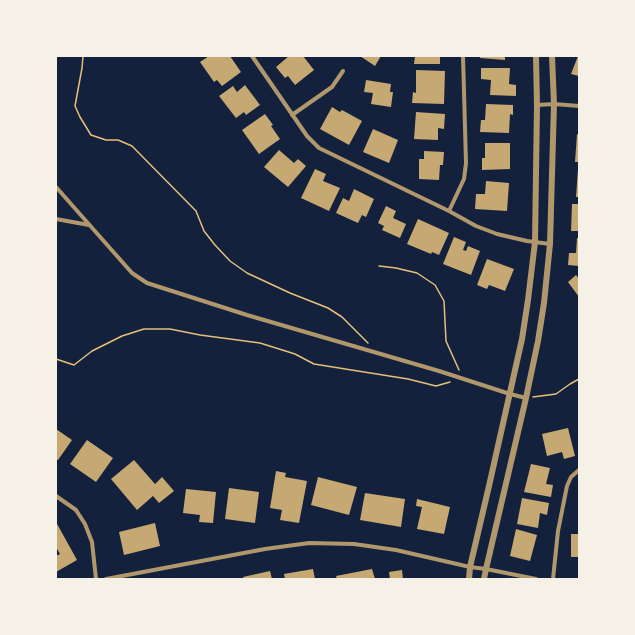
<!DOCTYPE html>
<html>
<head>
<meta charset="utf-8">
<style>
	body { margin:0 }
	#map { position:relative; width:635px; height:635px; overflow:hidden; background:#14213d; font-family:"Titillium Web",sans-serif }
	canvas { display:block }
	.frame { position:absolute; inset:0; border:57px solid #f6f1e7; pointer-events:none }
</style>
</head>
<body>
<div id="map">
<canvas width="635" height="635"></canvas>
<div class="frame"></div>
</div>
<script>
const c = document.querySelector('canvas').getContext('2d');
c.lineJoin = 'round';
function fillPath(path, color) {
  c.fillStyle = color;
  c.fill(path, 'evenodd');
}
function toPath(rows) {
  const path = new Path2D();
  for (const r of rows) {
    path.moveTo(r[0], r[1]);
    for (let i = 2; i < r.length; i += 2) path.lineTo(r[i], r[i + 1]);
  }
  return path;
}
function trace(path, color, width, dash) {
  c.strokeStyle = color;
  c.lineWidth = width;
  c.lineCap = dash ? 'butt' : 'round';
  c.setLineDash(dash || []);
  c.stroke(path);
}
const building = toPath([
	[209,56,230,56,241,72,222,86,217,80,214,82,200,62],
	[289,56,303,56,314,70,295,85,288,76,285,78,276,67],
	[360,56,381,56,375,66],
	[415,56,440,56,440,64,414,64],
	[480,56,505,56,505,60,480,58],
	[578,56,579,56,579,76,571,74],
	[481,68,510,68,509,84,516,85,516,96,490,95,491,80,481,79],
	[416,70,445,71,444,104,412,103,413,92,416,93],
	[366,80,391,84,390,92,393,92,391,107,371,104,373,93,364,92],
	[245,85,260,105,246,115,244,112,236,118,219,96,233,86,237,92],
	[486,104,513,105,513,115,510,114,509,133,480,132,481,120,485,120],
	[332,107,340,112,342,110,362,121,349,145,320,129],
	[416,112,445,114,444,129,438,128,438,140,414,139],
	[265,114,273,125,271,126,280,139,259,154,242,130],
	[373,129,398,140,389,163,363,152],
	[577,134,579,135,579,162,575,162],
	[485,143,510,143,510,169,482,170,482,158,485,158],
	[279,150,294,163,298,159,306,166,288,187,264,167],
	[424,151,444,152,443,165,440,165,439,180,419,179,419,159,424,159],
	[315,169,326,174,323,181,340,188,329,211,301,198],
	[578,169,579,169,579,197,576,197],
	[486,181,509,183,507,211,475,209,476,194,485,194],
	[354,189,374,199,366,217,362,215,358,223,336,213,343,198,349,201],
	[572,204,579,204,579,231,571,231],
	[386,206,396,211,393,218,406,224,400,238,382,230,384,226,378,223],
	[418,219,449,233,439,255,432,252,431,254,407,244],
	[454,237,466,242,463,250,466,251,468,246,480,251,471,275,443,264],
	[577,238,579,238,579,266,568,265,569,253,576,253],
	[487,259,514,269,505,291,489,285,487,289,477,285],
	[576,275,579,279,579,297,568,282],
	[568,428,575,456,564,459,562,452,547,456,542,434],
	[56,429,72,440,58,460,56,459],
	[87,440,113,458,96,482,70,464],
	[134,460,155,484,162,477,174,491,159,503,153,496,137,510,111,479],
	[531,464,550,468,546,484,553,485,551,497,524,492],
	[276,471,286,473,285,477,307,481,299,523,280,520,282,510,270,508],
	[318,477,357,487,349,515,311,505],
	[229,488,259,492,255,523,225,519],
	[186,489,216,492,213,523,199,522,200,515,183,513],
	[365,493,405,499,401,527,360,520],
	[522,498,549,503,547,515,540,513,538,528,517,524],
	[417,499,450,507,444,534,417,529,422,507,416,506],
	[56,522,77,560,56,572,56,556,60,554,56,547],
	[155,523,160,546,124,555,119,532],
	[516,529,537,535,530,561,510,556],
	[571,534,579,534,579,557,571,557],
	[313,569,315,579,285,579,284,574],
	[372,569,375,579,337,579,336,576],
	[402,570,403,579,390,579,389,572],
	[270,571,272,579,244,579,243,577]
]);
const path = toPath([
	[83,56,82,68,75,106,80,117,91,135,106,140,118,140,132,146,196,211,204,231,215,245,230,261,247,273,290,293,328,308,342,317,368,343],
	[379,266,396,268,417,273,435,285,444,301,446,341,459,370],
	[56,359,74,365,92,351,122,336,144,329,170,329,200,335,260,343,295,354,314,364,408,379,436,386,450,382],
	[533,397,556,394,570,384,579,379]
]);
const minor = toPath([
	[252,56,307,136,319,148,449,211,476,226,497,234,527,241,550,244],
	[537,105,554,104,579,106],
	[292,115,332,87,343,71],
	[56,187,132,273,147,283,247,315,439,371,510,394,526,398],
	[449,211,464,179,466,163,463,56],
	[56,219,89,225],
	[56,496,76,510,85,524,92,542,96,579],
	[106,579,265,549,309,543,354,544,396,550,470,567,486,569,536,579],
	[553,579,558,531,567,486,571,477,579,470]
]);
const tertiary = toPath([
	[469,579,470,567,489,486,522,339,528,300,535,242,537,105,536,56],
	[484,579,486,569,526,398,538,341,544,303,550,244,554,104,552,56]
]);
fillPath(building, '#c6a872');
trace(path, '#e5c07b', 1.5);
trace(minor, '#b1986c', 4);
trace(tertiary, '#b1986c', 6);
</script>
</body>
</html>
